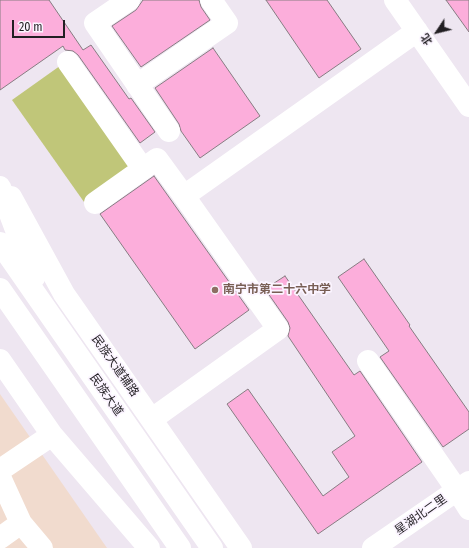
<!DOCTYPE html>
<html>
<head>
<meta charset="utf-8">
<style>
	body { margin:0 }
	#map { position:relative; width:469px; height:548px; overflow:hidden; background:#eee6f1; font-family:"Fira Sans Condensed","Noto Sans SC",sans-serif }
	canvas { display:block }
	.north { position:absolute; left:417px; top:12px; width:40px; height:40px; -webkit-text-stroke:3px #fbf4ff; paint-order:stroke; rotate:235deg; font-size:11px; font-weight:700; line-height:16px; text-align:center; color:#221f23 }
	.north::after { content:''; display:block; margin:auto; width:14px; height:18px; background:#221f23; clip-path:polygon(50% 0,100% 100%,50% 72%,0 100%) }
	.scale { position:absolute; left:12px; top:20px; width:53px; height:18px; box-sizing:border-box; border:2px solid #221f23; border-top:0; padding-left:5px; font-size:12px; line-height:14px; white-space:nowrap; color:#221f23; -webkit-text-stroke:3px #fbf4ff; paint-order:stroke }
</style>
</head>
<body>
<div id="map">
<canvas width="469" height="548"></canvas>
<div class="north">北</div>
<div class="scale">20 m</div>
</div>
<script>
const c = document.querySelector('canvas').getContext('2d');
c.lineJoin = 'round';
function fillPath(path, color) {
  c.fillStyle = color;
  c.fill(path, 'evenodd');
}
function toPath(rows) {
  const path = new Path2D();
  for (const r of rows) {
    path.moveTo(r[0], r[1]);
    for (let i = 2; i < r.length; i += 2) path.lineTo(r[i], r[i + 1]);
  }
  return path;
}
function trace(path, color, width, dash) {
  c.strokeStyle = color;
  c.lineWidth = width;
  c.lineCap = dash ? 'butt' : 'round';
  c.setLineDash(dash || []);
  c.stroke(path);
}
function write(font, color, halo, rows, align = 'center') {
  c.font = font + ' "Fira Sans Condensed","Noto Sans SC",sans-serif';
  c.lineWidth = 3.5;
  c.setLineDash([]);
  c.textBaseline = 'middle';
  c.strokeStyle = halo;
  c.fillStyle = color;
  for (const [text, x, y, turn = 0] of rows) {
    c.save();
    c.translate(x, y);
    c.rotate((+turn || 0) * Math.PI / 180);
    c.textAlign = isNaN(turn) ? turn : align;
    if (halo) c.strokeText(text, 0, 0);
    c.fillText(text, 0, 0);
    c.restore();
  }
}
const commercial = toPath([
	[0,394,107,548,0,548]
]);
const green = toPath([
	[64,63,136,164,84,202,12,100]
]);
const building = toPath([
	[0,0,49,0,83,50,91,45,129,99,131,98,155,132,140,143,78,55,73,51,65,50,63,46,0,90,0,0],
	[143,0,199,0,201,7,210,20,141,67,112,26,136,10,143,0],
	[266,0,327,0,361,49,319,78,266,0],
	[446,0,469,0,469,32,446,0],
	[213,48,260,116,200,158,181,131,179,124,155,88,213,48],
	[154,176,249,310,195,349,100,214,154,176],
	[364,259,410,325,409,326,469,412,469,429,443,447,380,357,389,351,338,277,364,259],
	[285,276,354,375,360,371,422,462,318,534,227,404,248,389,323,496,349,477,332,452,355,436,288,336,290,328,288,322,265,289,285,276]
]);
const minor = toPath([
	[129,0,95,23,169,131],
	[395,0,469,106],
	[68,62,143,169],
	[137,85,227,23,211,0],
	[11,197,64,294,241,548],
	[95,203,157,159,184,196],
	[0,360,52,435,149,548],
	[368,361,457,490,469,509],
	[152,419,278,329,184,196,417,31],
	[0,470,52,435],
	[0,477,21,523,0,538],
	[21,523,42,548],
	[373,548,469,482]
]);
const highway = toPath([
	[0,187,34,278],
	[0,243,212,548],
	[0,289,180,548]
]);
const markers = [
	[215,290,4,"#8d6e63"]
];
const educationNames = [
	["南宁市第二十六中学",223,290]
];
const streetNames = [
	["民族大道辅路",115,366,55],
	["民族大道",106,395,55],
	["星湖北二里",421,515,-35]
];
fillPath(commercial, '#f1dbce');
fillPath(green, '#c0c679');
fillPath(building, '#fcaedb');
trace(building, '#877c82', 1);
trace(minor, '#fff', 22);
trace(highway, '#fff', 22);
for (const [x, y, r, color] of markers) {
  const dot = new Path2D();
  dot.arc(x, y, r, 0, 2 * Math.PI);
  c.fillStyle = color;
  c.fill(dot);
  trace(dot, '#fbf4ff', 1.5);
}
write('bold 12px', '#785e54', '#fbf4ff', educationNames, 'left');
write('12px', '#221f23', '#fbf4ff', streetNames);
</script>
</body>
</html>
